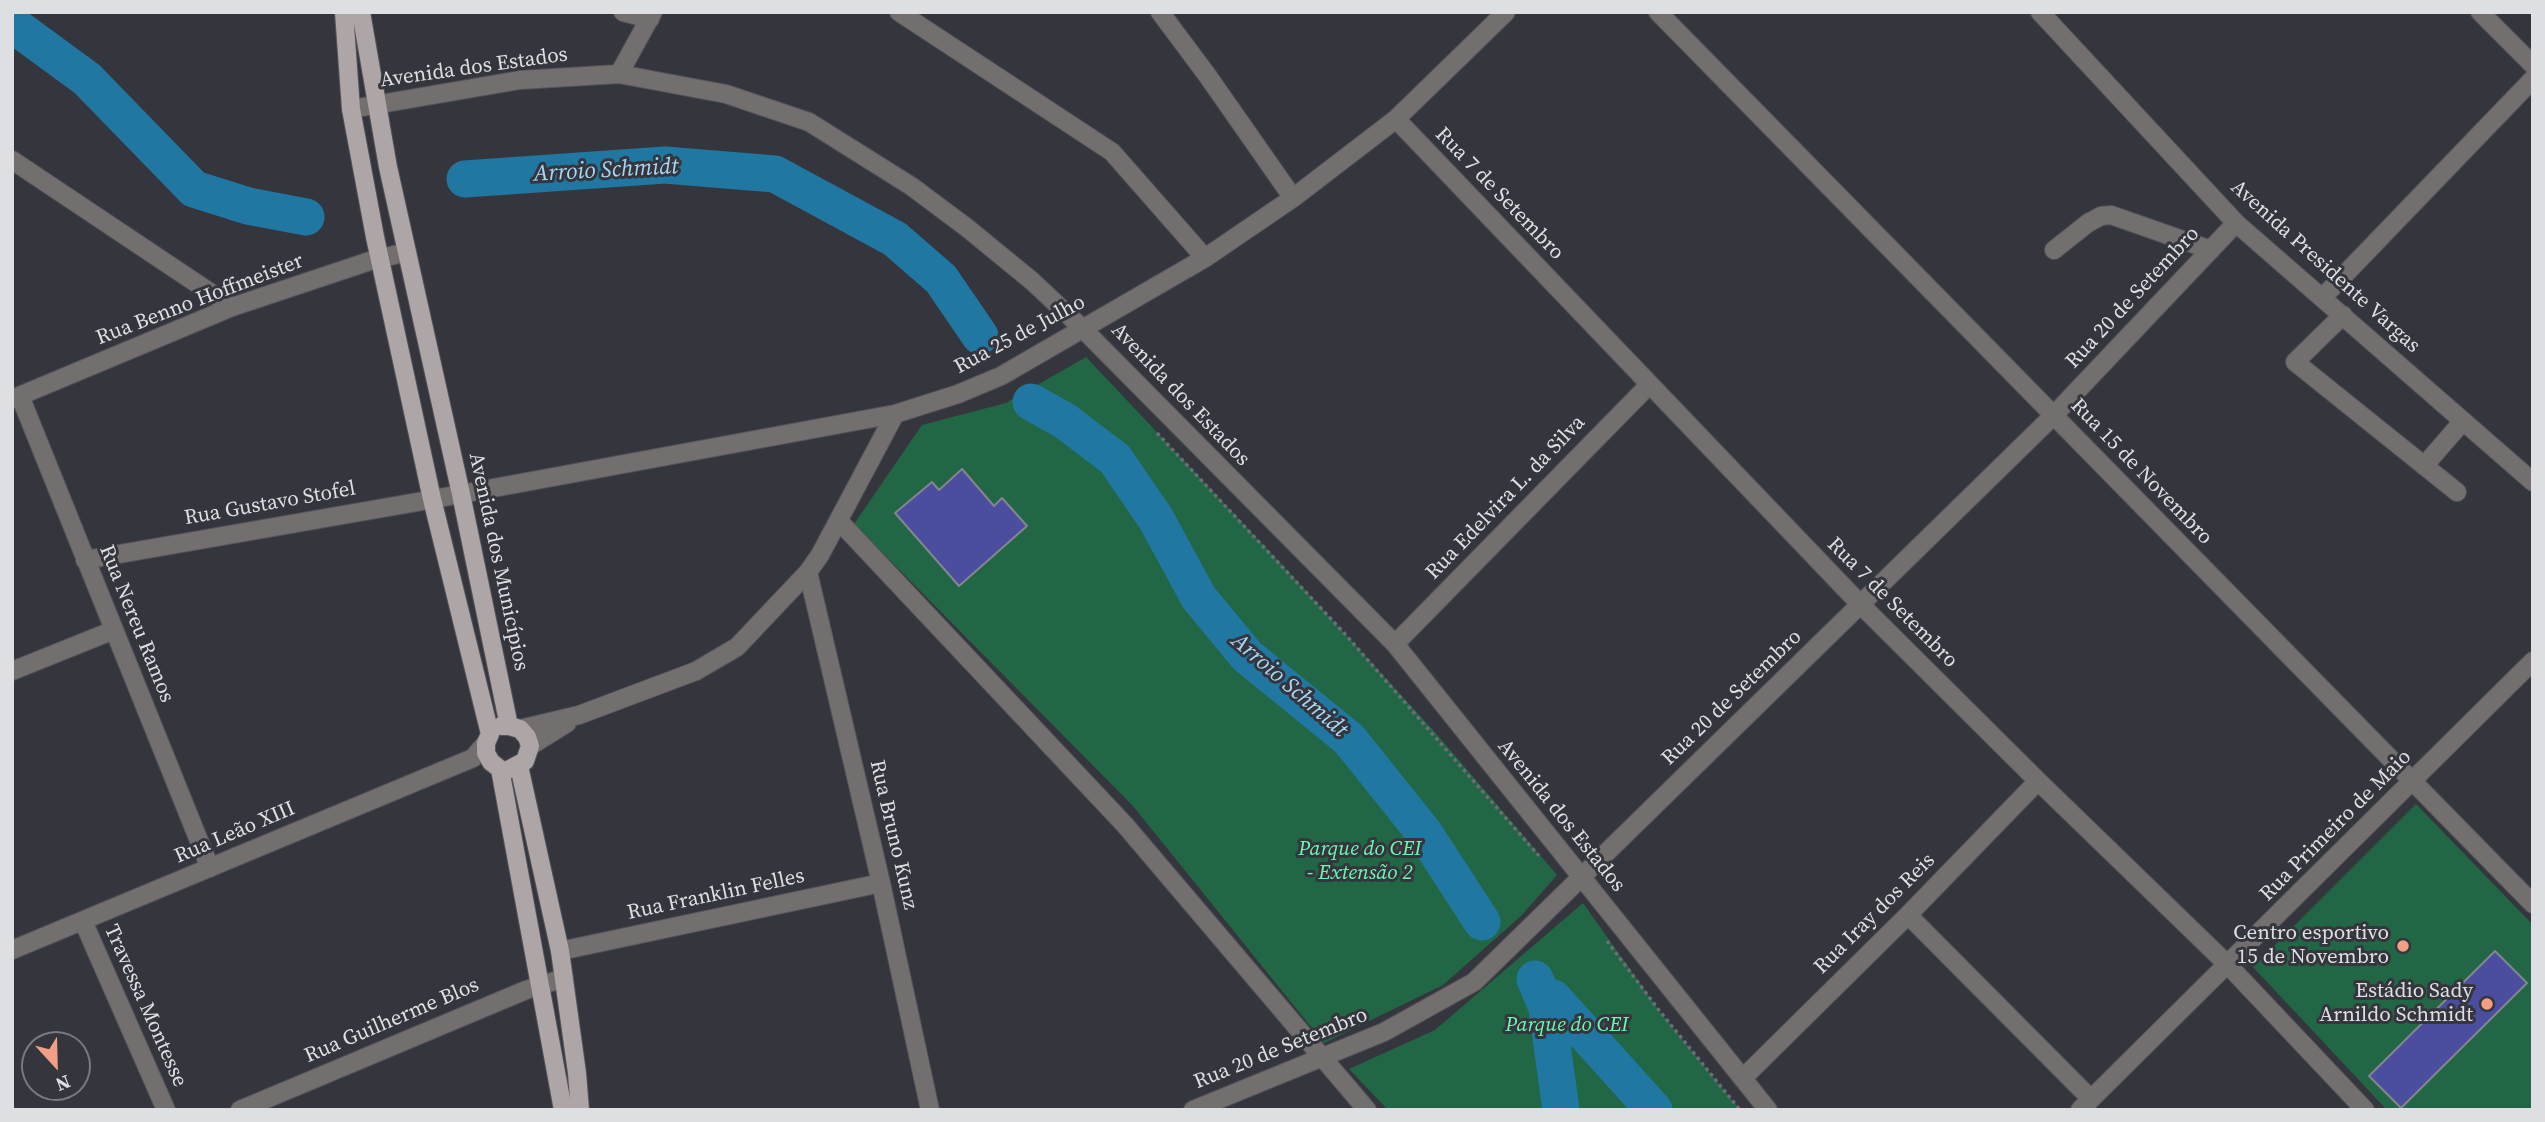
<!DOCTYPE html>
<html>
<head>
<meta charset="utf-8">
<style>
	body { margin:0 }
	#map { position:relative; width:2545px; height:1122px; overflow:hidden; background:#35363d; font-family:"Source Serif 4",serif }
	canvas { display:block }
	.frame { position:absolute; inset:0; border:14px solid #dedfe3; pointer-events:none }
	.north { position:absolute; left:21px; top:1031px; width:70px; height:70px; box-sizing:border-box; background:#35363d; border:2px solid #797a7f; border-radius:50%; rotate:158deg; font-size:19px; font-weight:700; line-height:28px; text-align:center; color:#dedfe3 }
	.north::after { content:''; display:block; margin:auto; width:24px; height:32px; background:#f39f85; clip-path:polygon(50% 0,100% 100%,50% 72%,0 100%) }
</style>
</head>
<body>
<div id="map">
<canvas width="2545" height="1122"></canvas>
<div class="frame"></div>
<div class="north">N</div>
</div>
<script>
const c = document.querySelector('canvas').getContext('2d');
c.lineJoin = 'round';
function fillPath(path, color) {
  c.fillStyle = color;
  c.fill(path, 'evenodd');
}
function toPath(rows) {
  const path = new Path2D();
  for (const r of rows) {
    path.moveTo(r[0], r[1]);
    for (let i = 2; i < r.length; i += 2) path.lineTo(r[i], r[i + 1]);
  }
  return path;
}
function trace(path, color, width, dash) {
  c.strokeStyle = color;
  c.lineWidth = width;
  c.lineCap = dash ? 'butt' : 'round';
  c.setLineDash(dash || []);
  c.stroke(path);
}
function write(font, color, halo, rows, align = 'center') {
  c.font = font + ' "Source Serif 4",serif';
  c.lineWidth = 6;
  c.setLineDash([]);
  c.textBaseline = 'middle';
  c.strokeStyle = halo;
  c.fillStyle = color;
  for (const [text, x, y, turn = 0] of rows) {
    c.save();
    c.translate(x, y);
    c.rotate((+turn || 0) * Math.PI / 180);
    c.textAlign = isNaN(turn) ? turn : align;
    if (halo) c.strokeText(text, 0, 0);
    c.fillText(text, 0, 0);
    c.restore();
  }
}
const green = toPath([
	[1086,357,1285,568,1433,730,1557,875,1521,916,1443,985,1324,1043,1133,806,854,524,922,425,1006,403],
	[2416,804,2533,925,2533,1110,2387,1110,2253,967],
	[1583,903,1658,1009,1740,1110,1388,1110,1349,1069,1435,1030]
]);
const river = toPath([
	[12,24,87,79,194,189,248,206,306,217],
	[465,179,665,165,775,174,895,239,941,279,980,336],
	[1031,402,1065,421,1115,459,1156,519,1199,598,1247,656,1349,739,1425,834,1482,922],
	[1535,979,1547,1008,1561,1110],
	[1553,998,1654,1110]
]);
const building = toPath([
	[962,469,994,506,1002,498,1027,526,959,586,895,513,932,482,939,490,962,469],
	[2495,951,2527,983,2401,1108,2369,1076,2495,951]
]);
const path = toPath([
	[1157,433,1345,634,1539,856],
	[1607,941,1658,1009,1740,1110]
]);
const minor = toPath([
	[623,12,650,19],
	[899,12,1112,152,1205,258],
	[1160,12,1207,75,1293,198],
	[1658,12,2533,904],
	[2040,12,2236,223,2533,482],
	[2480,12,2533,65],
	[619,74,653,12],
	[351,109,520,80,619,74,726,94,809,122,911,186,966,227,1032,281,1082,328,1395,644,1768,1110],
	[1396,119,1860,604,2038,781,2228,965,2365,1110],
	[12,160,232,307],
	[2054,250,2088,223,2101,216,2111,215,2211,250],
	[2323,297,2533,79],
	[2343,315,2295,362,2457,492],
	[20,396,210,868],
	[12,399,232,307,373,260,407,252],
	[2424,466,2463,421],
	[839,521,1125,825,1367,1110],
	[85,560,423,501,895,414,958,394,1001,376,1205,258,1293,198,1396,119,1506,12],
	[808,572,881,883,930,1110],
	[1395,644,1649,385],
	[12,671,114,630],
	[520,729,579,715,696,671,737,647,808,572,820,555,895,414],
	[530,746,567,723],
	[1908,915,2091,1099],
	[83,921,166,1110],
	[12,950,473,758,486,743],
	[560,951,881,883],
	[1743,1078,1908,915,2038,781],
	[240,1110,526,990,564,978],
	[1193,1110,1384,1032,1474,982,2054,415,2236,223],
	[2080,1110,2533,661]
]);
const major = toPath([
	[344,12,351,109,375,237,432,499,490,734,486,743,486,753,491,762,500,769,563,1110],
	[361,12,388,167,461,494,509,726],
	[501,726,509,726,520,729,527,737,530,746,525,761,510,769],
	[519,766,560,951,577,1073,580,1110]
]);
const markers = [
	[2403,946,7,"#f39f85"],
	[2487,1004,7,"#f39f85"]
];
const streetNames = [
	["Avenida dos Estados",474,68,-8],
	["Rua 7 de Setembro",1499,194,46],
	["Avenida Presidente Vargas",2325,267,42],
	["Rua 20 de Setembro",2133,298,-47],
	["Rua Benno Hoffmeister",200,300,-21],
	["Rua 25 de Julho",1020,335,-28],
	["Avenida dos Estados",1180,395,46],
	["Rua 15 de Novembro",2141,472,46],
	["Rua Edelvira L. da Silva",1506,498,-46],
	["Rua Gustavo Stofel",270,504,-10],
	["Avenida dos Municípios",498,562,78],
	["Rua 7 de Setembro",1892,603,45],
	["Rua Nereu Ramos",136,624,68],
	["Rua 20 de Setembro",1732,698,-44],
	["Avenida dos Estados",1561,816,51],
	["Rua Primeiro de Maio",2336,826,-45],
	["Rua Leão XIII",235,833,-23],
	["Rua Bruno Kunz",893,835,77],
	["Rua Franklin Felles",716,895,-12],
	["Rua Iray dos Reis",1875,914,-45],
	["Travessa Montesse",145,1006,66],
	["Rua Guilherme Blos",392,1021,-23],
	["Rua 20 de Setembro",1281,1049,-22]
];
const parkNames = [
	["Parque do CEI",1360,850],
	["- Extensão 2",1360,874],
	["Parque do CEI",1567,1026]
];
const poiNames = [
	["Centro esportivo",2389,934],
	["15 de Novembro",2389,958],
	["Estádio Sady",2473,992],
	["Arnildo Schmidt",2473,1016]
];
const waterNames = [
	["Arroio Schmidt",606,171,-3],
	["Arroio Schmidt",1289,686,41]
];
fillPath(green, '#216745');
trace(river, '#2078a2', 37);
fillPath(building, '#4b4d9e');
trace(building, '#84858d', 2);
trace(minor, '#53545b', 20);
trace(major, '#53545b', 20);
trace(path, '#6d6e74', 3.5, [3.5, 3.5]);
trace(minor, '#736f6f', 18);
trace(major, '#ada5a6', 18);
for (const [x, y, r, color] of markers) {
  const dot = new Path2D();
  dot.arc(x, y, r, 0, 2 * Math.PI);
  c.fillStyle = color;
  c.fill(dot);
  trace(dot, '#35363d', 2.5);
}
write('21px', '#dedfe3', '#35363d', streetNames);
write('italic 21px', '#6df8b2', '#35363d', parkNames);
write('21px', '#dedfe3', '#35363d', poiNames, 'right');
write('italic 23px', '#a8d7f4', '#35363d', waterNames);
</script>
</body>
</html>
